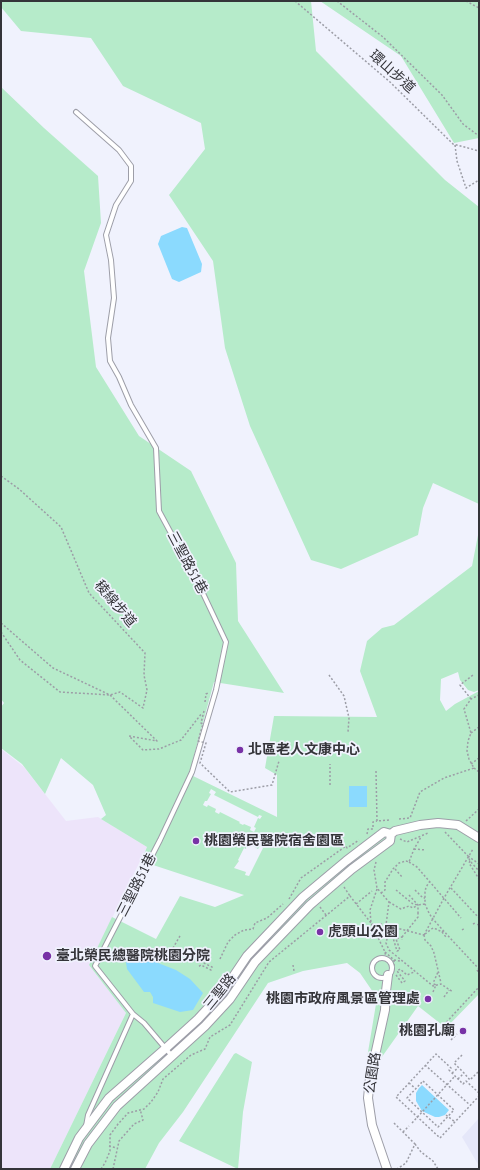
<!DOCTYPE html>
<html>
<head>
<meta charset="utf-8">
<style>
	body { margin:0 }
	#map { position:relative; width:480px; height:1170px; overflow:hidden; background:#f0f2fd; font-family:"PT Sans Narrow",sans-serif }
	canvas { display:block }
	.frame { position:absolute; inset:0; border:2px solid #343439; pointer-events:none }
</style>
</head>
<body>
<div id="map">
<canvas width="480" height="1170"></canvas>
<div class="frame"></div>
</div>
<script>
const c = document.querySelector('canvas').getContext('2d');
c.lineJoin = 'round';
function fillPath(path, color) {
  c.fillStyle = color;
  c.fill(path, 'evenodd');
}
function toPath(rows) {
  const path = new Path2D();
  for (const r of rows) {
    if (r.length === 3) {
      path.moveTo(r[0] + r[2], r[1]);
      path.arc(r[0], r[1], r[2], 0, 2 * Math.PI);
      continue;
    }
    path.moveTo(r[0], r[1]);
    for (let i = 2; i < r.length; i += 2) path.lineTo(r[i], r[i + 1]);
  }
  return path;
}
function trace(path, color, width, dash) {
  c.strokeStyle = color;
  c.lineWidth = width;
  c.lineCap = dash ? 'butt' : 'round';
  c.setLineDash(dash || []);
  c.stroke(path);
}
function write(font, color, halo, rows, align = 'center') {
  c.font = font + ' "PT Sans Narrow","Noto Sans TC",sans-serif';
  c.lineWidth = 3.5;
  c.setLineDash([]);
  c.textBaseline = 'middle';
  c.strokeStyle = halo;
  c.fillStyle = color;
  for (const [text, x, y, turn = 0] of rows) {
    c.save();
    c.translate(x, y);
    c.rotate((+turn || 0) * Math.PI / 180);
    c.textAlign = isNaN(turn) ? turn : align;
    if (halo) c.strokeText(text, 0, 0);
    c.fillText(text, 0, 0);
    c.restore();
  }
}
const built = toPath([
	[479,1118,479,1166,462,1137]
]);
const medical = toPath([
	[1,749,24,767,66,821,98,817,147,847,89,965,126,1013,50,1169,1,1169]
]);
const green = toPath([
	[1,1,311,1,316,51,445,180,479,207,479,504,433,483,423,508,418,535,341,569,311,560,250,426,225,348,213,261,169,195,205,149,201,123,123,86,91,38,21,31,1,7],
	[320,1,479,1,479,138,454,143,401,56],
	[1,87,44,128,98,176,101,223,84,271,96,367,139,436,191,471,236,563,238,621,284,693,214,682,189,774,277,817,277,775,265,768,274,716,377,717,360,671,367,641,382,628,394,625,472,566,479,530,479,690,474,692,468,690,460,680,458,672,441,679,440,700,446,711,455,704,479,691,479,994,446,1028,418,1006,379,1061,367,1058,377,998,360,973,347,963,303,971,268,983,183,1112,159,1143,145,1169,50,1169,126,1013,89,965,112,917,156,939,180,896,215,907,244,895,141,861,147,847,101,819,106,815,93,785,61,758,45,794,22,764,1,748,1,707,4,703,1,699],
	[211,789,216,792,214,795,258,817,259,815,262,816,260,819,258,818,254,827,256,828,254,832,250,830,251,827,244,824,243,825,239,823,240,822,220,812,219,814,215,812,216,809,208,805,207,807,203,805,205,801,207,801,211,794,209,793],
	[248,841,251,843,251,845,258,849,260,846,263,848,249,876,245,875,246,872,234,868,239,861,238,860,244,848,246,849,247,845,246,845],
	[236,1053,252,1062,243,1112,238,1169,179,1141,234,1054]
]);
const water = toPath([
	[182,227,187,228,202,264,201,272,179,282,172,279,158,244,161,236],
	[349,786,367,786,367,807,349,807],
	[131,950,142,950,158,963,176,970,190,979,203,993,193,1010,180,1012,153,1003,153,997,150,992,144,992,127,969,125,956],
	[422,1085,449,1110,445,1115,439,1117,435,1117,422,1111,416,1101,416,1093,419,1088]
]);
const path = toPath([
	[295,1,390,82,453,144,479,151],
	[337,1,383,37,442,95,463,124,479,136],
	[466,1,479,8],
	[455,145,457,161,466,188,479,180],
	[1,476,19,489,61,527,89,593,145,653,144,675,147,690,143,708,120,692,110,695,60,692,20,660,1,632],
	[1,623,53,668,110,695,157,741,129,736,143,750,159,749,181,740,202,713],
	[329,675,344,696,349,718,348,732],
	[471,699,460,685,473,675],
	[205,702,206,694,208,693],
	[471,733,479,727],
	[471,764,479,758],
	[474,768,479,772],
	[376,771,377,821,389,820],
	[330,785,330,764],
	[399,819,410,818,420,792,444,778,474,768,469,759,467,751,468,741,471,733,464,709,471,699,479,695],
	[466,821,479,809],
	[445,832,468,856,470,861,479,871],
	[367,834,368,829,373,829,373,822,377,821],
	[400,839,407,842,428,833],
	[414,849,426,850],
	[468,856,479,864],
	[470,861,469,863,479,879],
	[376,862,374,870,377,888,389,902,386,925],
	[409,862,417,867,461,918],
	[395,869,403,878],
	[430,881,426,887,425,892,425,904,428,911,432,918,450,938,479,969],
	[344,887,350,896],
	[451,888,479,918],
	[377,889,370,910,371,923,385,952,386,959],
	[396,890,413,904,418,905,425,904],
	[415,890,423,898,425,898],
	[381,893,385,890,385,882,393,869,399,863,406,861,409,862,414,849,421,837],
	[409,895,418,905,418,913],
	[289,899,301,878,346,846,347,848,359,840],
	[389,902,401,909,409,906,413,908,418,905],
	[356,904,372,891],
	[320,907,326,915],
	[473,924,475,923],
	[479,924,477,925,479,927],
	[390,927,386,943,389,950,433,986,441,984,453,992],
	[390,928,397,951,400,950,396,939,402,937,402,940],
	[462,930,465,928],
	[375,931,380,928],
	[442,932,446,937],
	[425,934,433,928,436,929,442,932,443,931],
	[424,935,444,898,473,849],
	[424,935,425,940,431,946,434,953,441,983],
	[180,936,173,948,212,967,211,970,201,965,198,967],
	[385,952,394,960,400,961],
	[220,959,228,942,235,935,244,930,253,929,255,923,267,918,283,904],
	[394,960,394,970],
	[293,965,294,971],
	[477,970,479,973],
	[396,975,402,983,405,981,397,971,400,969,407,975,414,972],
	[433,992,436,985,434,984,434,981,438,972],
	[444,997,449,990],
	[441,1028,479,987],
	[451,1040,457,1034],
	[462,1055,454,1063,464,1073,470,1080,479,1071],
	[425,1065,470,1105],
	[452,1073,458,1068],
	[458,1079,464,1073],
	[423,1081,454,1110,438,1127,407,1098,423,1081],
	[409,1083,416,1089],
	[479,1093,466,1081,463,1084,449,1070,451,1068,436,1054,396,1097,440,1138,479,1096],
	[446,1115,455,1122],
	[394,1123,415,1144,406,1163,397,1169],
	[412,1123,455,1076],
	[403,1132,409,1126],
	[415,1144,421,1152,433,1161,438,1169],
	[109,1146,117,1148],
	[101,1169,105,1163,110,1151,110,1135,118,1124,128,1113,144,1109,151,1102,158,1092,163,1079,191,1055,205,1049,210,1037,230,1025,269,962,350,896,371,923,375,925,381,924,424,935],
	[113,1169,119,1141,134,1124,143,1120,140,1109]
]);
const lane = toPath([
	[76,112,119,150,131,166,131,181,116,205,106,235,111,260,114,298,108,338,110,361,119,377,131,405,156,448,159,511,200,587,226,642,216,690,192,772,160,840,95,966,133,1014,144,1023,172,1056],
	[382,968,10],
	[86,1126,88,1115,133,1014]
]);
const street = toPath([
	[64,1169,79,1138,109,1098,166,1048,198,1019,222,993,247,956,303,897,346,861,384,832,391,834,395,831,420,825,438,823,458,825,479,838],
	[75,1169,88,1144,117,1106,205,1026,230,999,255,962,310,905,352,869,390,841,391,834],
	[387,1169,372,1125,368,1098,370,1078,385,1010,386,991,388,975]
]);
const pathBridge = toPath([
	[204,711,201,723,203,724,198,741,206,743,200,763,230,792,272,785,279,761],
	[402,937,418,917,418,913]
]);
const markers = [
	[240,750,4,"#7832a6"],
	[196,841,4,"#7832a6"],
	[320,932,4,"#7832a6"],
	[47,956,5,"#7832a6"],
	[428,999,4,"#7832a6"],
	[463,1031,4,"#7832a6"]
];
const streetNames = [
	["環山步道",392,72,42],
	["三聖路51巷",187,563,62],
	["稜線步道",115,604,50],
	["三聖路51巷",137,885,-63],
	["三聖路",220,992,-51],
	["公園路",373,1073,-81]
];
const poiNames = [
	["北區老人文康中心",248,750],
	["桃園榮民醫院宿舍園區",204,841],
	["虎頭山公園",328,932],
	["臺北榮民總醫院桃園分院",56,956],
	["桃園市政府風景區管理處",420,999,"right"],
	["桃園孔廟",455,1031,"right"]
];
fillPath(built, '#e5e7f9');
fillPath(medical, '#ede4fa');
fillPath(green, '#b6ebca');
fillPath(water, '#8bdafe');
trace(lane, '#9d9ea8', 6);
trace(street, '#9d9ea8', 10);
trace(path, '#9c9da6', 1.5, [2, 2]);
trace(lane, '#fff', 4);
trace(street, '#fff', 8);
trace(pathBridge, '#9c9da6', 1.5, [2, 2]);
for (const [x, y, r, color] of markers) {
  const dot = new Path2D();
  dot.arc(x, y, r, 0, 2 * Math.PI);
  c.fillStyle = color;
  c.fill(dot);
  trace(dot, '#f0f2fd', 1.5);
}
write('14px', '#343439', '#f0f2fd', streetNames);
write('bold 14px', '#343439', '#f0f2fd', poiNames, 'left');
</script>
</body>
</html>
